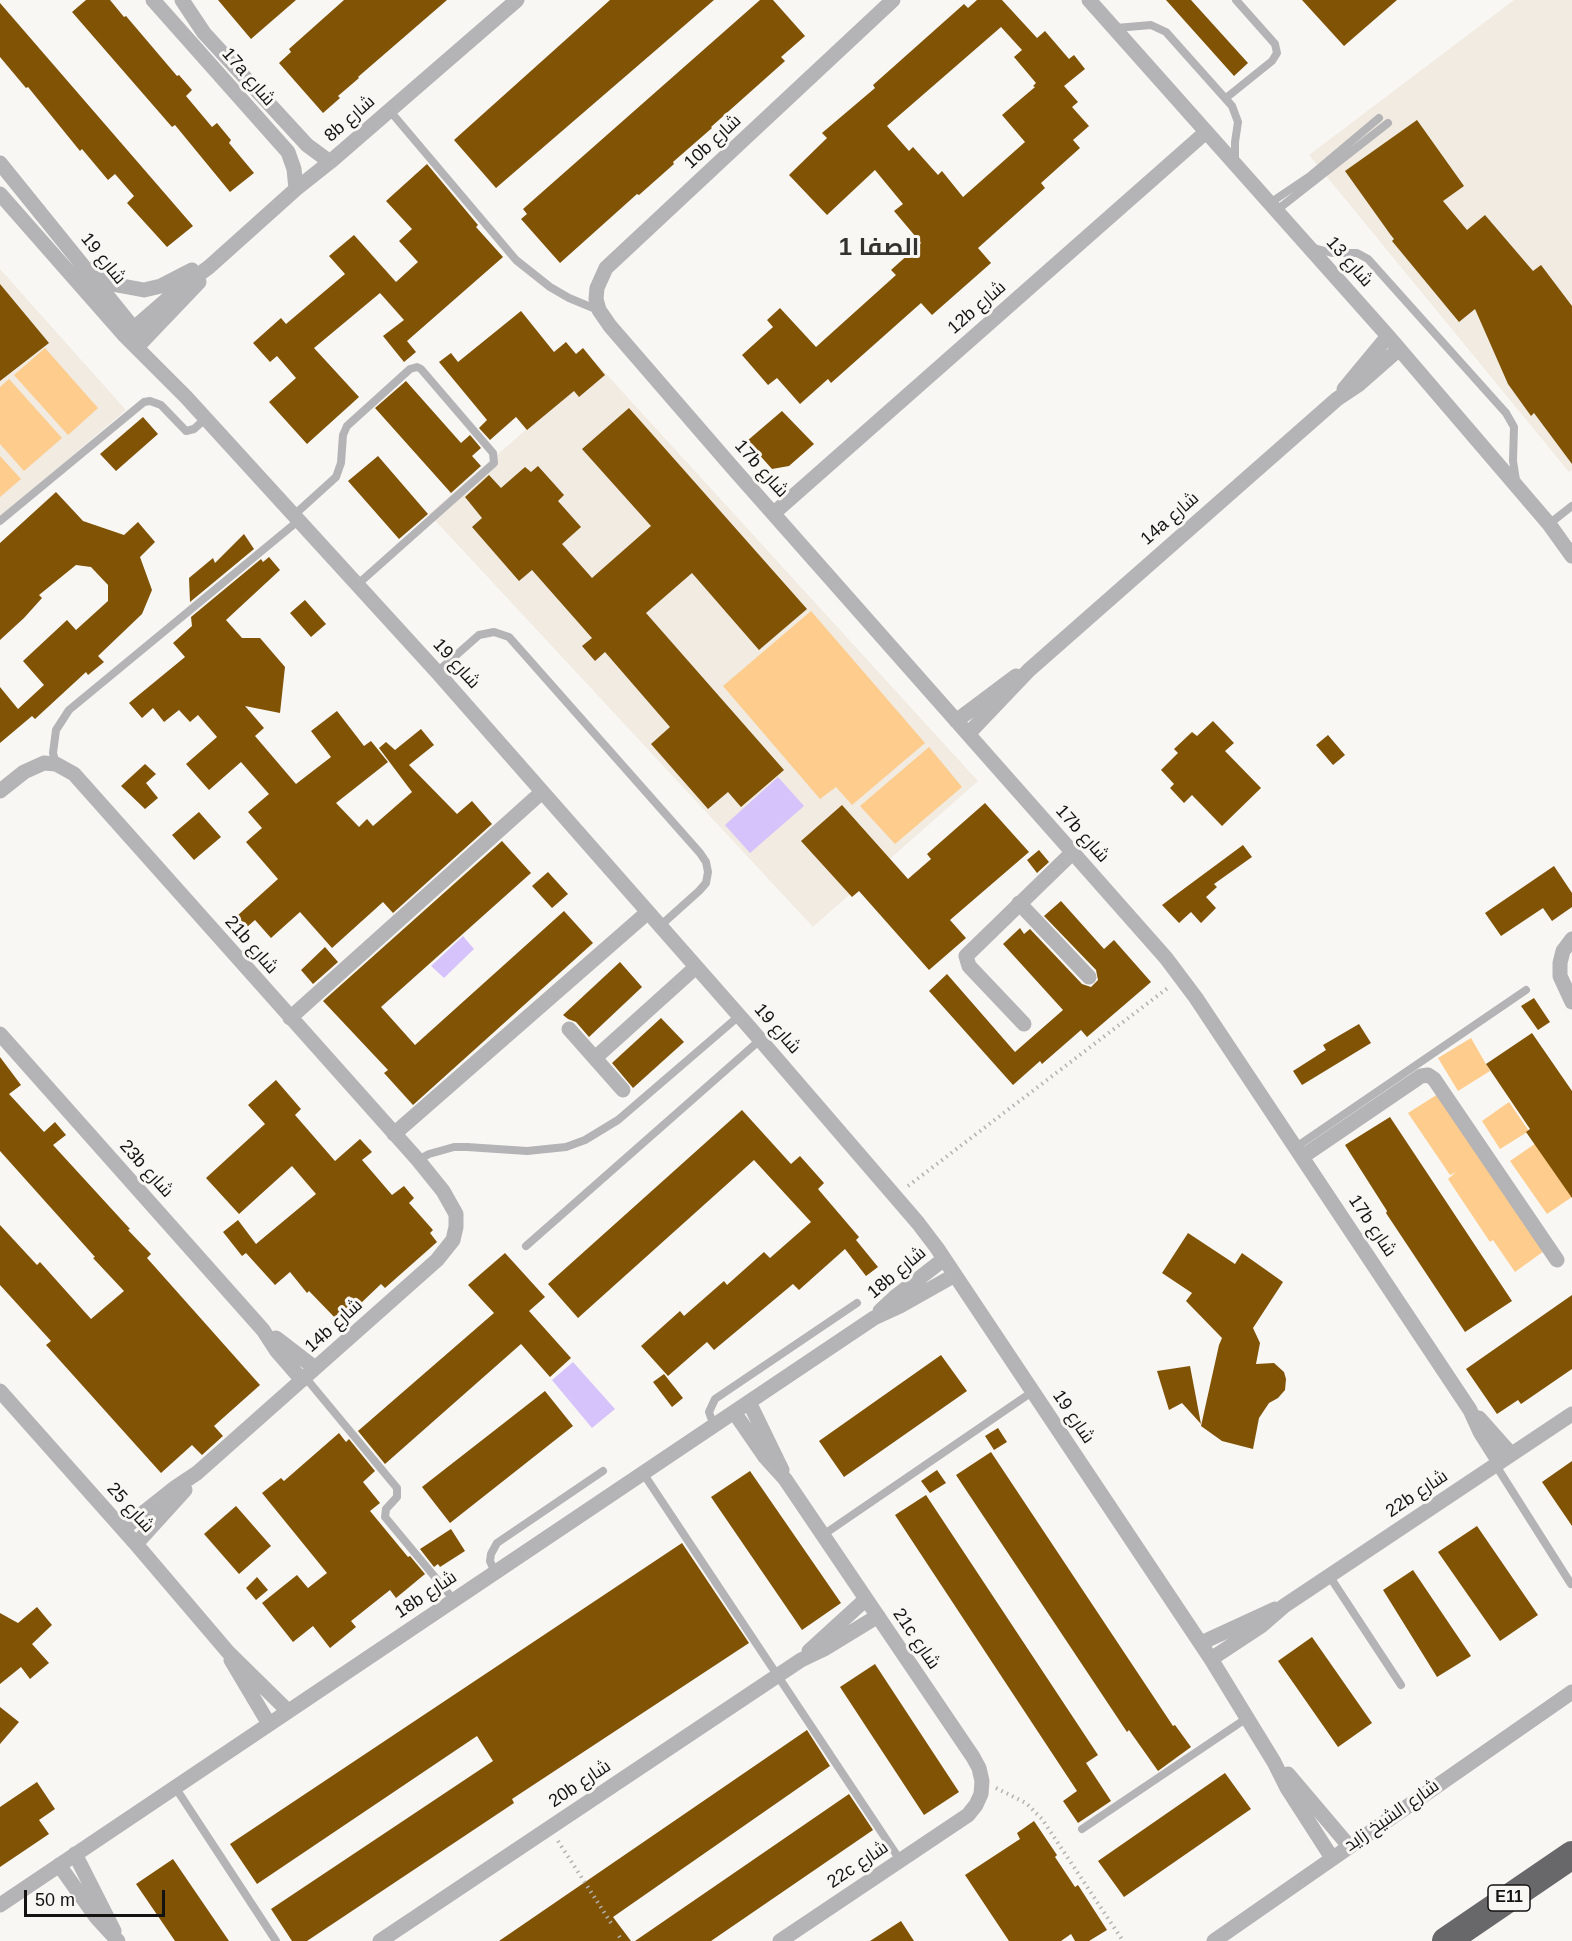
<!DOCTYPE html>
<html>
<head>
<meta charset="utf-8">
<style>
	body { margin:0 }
	#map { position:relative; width:1572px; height:1941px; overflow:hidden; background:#f9f7f4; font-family:Helvetica,sans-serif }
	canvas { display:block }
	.scale { position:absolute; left:24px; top:1890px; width:141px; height:27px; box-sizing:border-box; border:3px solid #141312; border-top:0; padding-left:8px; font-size:18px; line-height:21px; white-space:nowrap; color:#141312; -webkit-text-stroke:4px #f9f7f4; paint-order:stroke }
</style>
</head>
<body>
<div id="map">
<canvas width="1572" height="1941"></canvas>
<div class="scale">50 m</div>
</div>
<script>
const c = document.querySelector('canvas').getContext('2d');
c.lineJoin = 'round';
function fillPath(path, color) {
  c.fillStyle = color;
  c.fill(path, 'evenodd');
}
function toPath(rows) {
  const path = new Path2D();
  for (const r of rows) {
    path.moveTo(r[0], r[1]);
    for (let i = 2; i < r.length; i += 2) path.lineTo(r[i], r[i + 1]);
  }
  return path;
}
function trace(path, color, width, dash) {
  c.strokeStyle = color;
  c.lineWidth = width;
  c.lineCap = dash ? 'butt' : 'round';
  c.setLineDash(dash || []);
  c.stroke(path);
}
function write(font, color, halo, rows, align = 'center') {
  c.font = font + ' Helvetica,Cairo,sans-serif';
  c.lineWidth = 6;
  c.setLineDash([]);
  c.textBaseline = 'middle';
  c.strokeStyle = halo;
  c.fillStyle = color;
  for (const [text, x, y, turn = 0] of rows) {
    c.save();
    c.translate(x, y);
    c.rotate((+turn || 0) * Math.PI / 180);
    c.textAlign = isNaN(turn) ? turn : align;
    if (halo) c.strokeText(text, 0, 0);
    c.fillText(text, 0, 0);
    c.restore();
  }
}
const built = toPath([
	[1514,0,1572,0,1572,470,1569,472,1309,155],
	[0,269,126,410,0,517],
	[599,366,978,781,813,927,429,514]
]);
const green = toPath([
	[45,348,98,408,68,435,14,375],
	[9,379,62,438,24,471,0,444,0,387],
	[0,456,21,479,0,497],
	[811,611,925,743,852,805,836,787,820,799,723,686],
	[929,747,962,787,895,844,860,806],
	[1471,1038,1490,1071,1458,1091,1438,1058],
	[1438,1094,1544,1251,1515,1272,1493,1240,1490,1242,1448,1179,1456,1172,1450,1175,1408,1113],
	[1509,1102,1529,1131,1500,1149,1482,1121],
	[1539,1141,1572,1197,1547,1214,1510,1161]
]);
const water = toPath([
	[778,777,804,806,750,853,725,825],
	[463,936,474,949,444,978,431,966],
	[573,1362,615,1409,592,1428,552,1380]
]);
const building = toPath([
	[86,0,110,0,124,17,126,16,177,76,179,75,192,90,186,96,212,127,217,123,231,140,229,143,254,173,230,192,175,125,172,127,72,12],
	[218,0,296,0,251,39],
	[344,0,447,0,358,77,359,78,338,96,340,98,323,113,279,63,291,52,289,49],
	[610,0,714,0,496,188,454,140],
	[760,0,773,0,805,36,781,57,785,61,711,127,712,128,673,162,674,164,639,195,637,194,560,263,521,219,527,214,523,209],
	[977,0,1002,0,1037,38,1045,31,1069,59,1074,55,1085,69,1064,86,1078,102,1072,107,1089,126,1073,140,1080,148,1041,183,1045,188,978,248,991,263,932,315,921,303,831,383,828,379,800,404,777,378,768,385,742,355,773,327,767,320,780,308,816,347,896,275,891,270,921,243,894,211,903,204,875,170,827,215,789,175,827,138,822,133,875,88,873,85,964,4,968,8],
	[1001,27,1022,50,1014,57,1036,83,1033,86,1035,87,1002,115,1025,142,963,197,942,171,938,175,913,147,909,151,887,126],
	[1166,0,1191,0,1248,63,1234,76],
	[1302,0,1397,0,1344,46],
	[0,3,193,226,167,247,127,203,134,196,115,174,108,180,82,149,80,151,28,87,26,88,0,57],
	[1417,120,1464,186,1443,201,1467,230,1485,215,1533,271,1541,265,1572,306,1572,464,1534,413,1531,416,1508,384,1475,309,1459,322,1392,241,1394,239,1390,234,1345,171],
	[427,164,478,225,476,227,503,257,407,341,416,352,404,362,383,336,404,320,380,293,314,348,359,397,307,444,269,402,296,378,277,356,270,362,253,343,281,318,286,324,345,274,329,256,354,235,396,282,418,262,399,241,412,229,386,201],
	[0,284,49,343,0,381],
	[521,311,554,352,566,342,576,354,583,348,605,375,579,397,574,391,527,430,516,417,490,440,479,428,487,420,439,362,451,353,458,362],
	[406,381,461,443,470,435,481,448,472,456,481,466,451,493,375,408],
	[629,408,807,609,759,650,692,573,646,613,784,770,741,807,728,792,708,809,651,744,670,727,605,652,595,661,582,646,592,638,532,570,519,581,472,527,482,518,465,497,489,475,501,488,525,467,531,472,538,466,564,495,558,501,581,527,562,544,592,578,651,526,582,449],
	[782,411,814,444,789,466,772,469,747,441],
	[143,417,158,434,116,471,100,454],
	[378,456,428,514,399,539,348,481],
	[56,492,83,521,124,535,138,522,155,542,140,557,152,590,142,614,98,656,104,662,88,675,86,672,35,719,32,716,0,743,0,687,18,709,44,685,23,661,67,620,76,630,108,601,108,585,91,567,76,565,39,595,42,598,24,618,0,640,0,543],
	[244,534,254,549,190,602,189,578,213,558,215,563],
	[269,557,280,570,226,620,242,638,260,638,285,667,280,713,245,706,264,728,255,736,296,784,331,757,311,731,337,711,364,746,371,741,388,762,336,803,359,827,367,819,373,826,412,792,379,748,386,742,395,750,421,729,434,745,409,765,457,814,472,801,492,824,393,913,383,902,332,948,300,912,271,938,255,920,247,927,237,916,278,879,246,842,262,828,248,812,269,794,241,762,209,790,186,764,217,737,198,715,190,722,179,710,164,722,153,708,142,718,129,703,185,657,173,643,192,626,191,617,261,559,263,562],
	[305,600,326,624,311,637,290,613],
	[1213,721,1234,743,1225,751,1261,788,1222,826,1192,795,1184,803,1170,788,1174,784,1161,770,1178,753,1174,749,1192,732,1197,736],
	[1328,735,1345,755,1333,765,1316,745],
	[145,764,156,774,146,783,158,798,145,809,121,786],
	[985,803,1029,852,950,920,966,938,929,970,859,891,852,897,801,841,842,805,908,879,931,859,927,854],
	[199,812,221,837,194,860,172,835],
	[502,841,531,873,381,1007,415,1045,564,911,593,943,413,1105,384,1073,388,1070,323,1001],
	[1243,845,1252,857,1214,884,1217,887,1206,897,1216,908,1201,923,1191,912,1179,923,1162,905],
	[1039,850,1049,862,1037,873,1027,860],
	[1554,866,1572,893,1572,907,1552,921,1543,908,1501,936,1485,913],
	[548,872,568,894,552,908,532,886],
	[1061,901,1104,949,1114,940,1151,982,1087,1037,1081,1030,1042,1064,1040,1061,1013,1085,929,991,947,974,1015,1052,1063,1010,1003,944,1020,928,1024,934,1030,929,1082,984,1091,987,1098,980,1096,970,1044,916],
	[325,947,338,962,313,984,301,970],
	[620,962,642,987,589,1037,576,1022,568,1019,563,1015],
	[1534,998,1550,1022,1538,1030,1521,1006],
	[661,1018,684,1042,633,1088,612,1063],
	[1359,1024,1371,1043,1302,1085,1293,1071,1326,1050,1323,1045],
	[1532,1033,1572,1091,1572,1198,1526,1132,1530,1129,1486,1064],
	[0,1057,21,1085,9,1094,44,1132,55,1122,66,1135,53,1145,130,1229,128,1230,151,1254,147,1258,260,1385,214,1426,223,1436,202,1455,192,1445,161,1473,46,1345,51,1341,0,1285,0,1225,37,1265,40,1262,91,1319,124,1291,93,1258,95,1257,0,1151],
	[276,1080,301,1109,295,1115,335,1161,360,1139,372,1152,362,1160,392,1195,404,1186,414,1198,409,1203,433,1230,430,1233,437,1242,385,1288,381,1284,340,1323,309,1291,307,1293,290,1272,275,1285,246,1253,242,1256,223,1232,238,1220,256,1244,316,1194,292,1166,239,1214,206,1178,265,1124,248,1105],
	[742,1110,791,1164,800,1156,824,1183,818,1189,859,1237,856,1240,878,1267,866,1276,845,1249,799,1290,793,1284,714,1350,707,1342,668,1376,641,1346,680,1311,684,1316,724,1281,727,1285,764,1252,770,1258,811,1222,754,1160,578,1318,548,1284],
	[1390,1117,1512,1301,1465,1332,1386,1213,1387,1211,1345,1145],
	[1188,1233,1235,1264,1242,1253,1283,1282,1253,1328,1260,1343,1256,1364,1274,1363,1284,1372,1286,1379,1285,1390,1278,1398,1269,1403,1259,1418,1253,1449,1222,1441,1201,1426,1219,1345,1222,1338,1186,1301,1192,1293,1162,1273],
	[505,1253,545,1297,529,1311,571,1358,550,1377,521,1344,385,1464,358,1431,494,1313,468,1285],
	[1572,1295,1572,1369,1521,1404,1518,1400,1497,1414,1466,1369],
	[941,1355,967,1391,844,1477,819,1441],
	[1190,1366,1201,1424,1182,1403,1169,1410,1157,1371],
	[664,1374,683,1398,672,1407,653,1382],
	[545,1391,573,1426,450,1523,422,1487],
	[998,1428,1007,1442,994,1450,985,1436],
	[339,1433,346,1442,349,1439,375,1471,363,1482,380,1503,370,1511,408,1557,410,1556,425,1574,396,1598,390,1590,351,1621,356,1627,330,1648,313,1626,293,1642,262,1603,297,1575,308,1588,327,1573,262,1493,281,1478,284,1481],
	[991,1452,1173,1726,1175,1725,1191,1747,1158,1771,1129,1730,1127,1732,956,1475],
	[1572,1461,1572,1526,1542,1482],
	[937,1470,946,1483,930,1493,921,1481],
	[750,1471,841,1603,802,1630,711,1497],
	[926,1495,1098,1755,1086,1763,1111,1801,1078,1823,1063,1801,1077,1791,895,1515],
	[236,1506,271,1546,239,1574,204,1534],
	[1477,1526,1538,1615,1500,1641,1438,1552],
	[451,1529,465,1551,440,1567,438,1564,434,1567,420,1549],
	[682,1543,749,1643,512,1799,514,1803,307,1941,292,1941,271,1909,493,1761,477,1736,257,1884,230,1844],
	[1413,1570,1471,1656,1437,1677,1383,1590],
	[257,1577,268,1590,256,1600,246,1588],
	[37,1607,52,1625,32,1644,49,1663,30,1679,21,1667,0,1684,0,1613,18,1623],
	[1312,1637,1372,1723,1338,1747,1278,1661],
	[875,1664,959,1792,924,1815,840,1687],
	[0,1707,19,1722,0,1744],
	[807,1730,830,1766,613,1917,631,1941,499,1941],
	[1225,1773,1251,1809,1124,1897,1098,1861],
	[37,1782,55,1809,39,1820,49,1834,0,1867,0,1807],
	[849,1794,873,1830,711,1941,635,1941],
	[1034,1821,1057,1855,1055,1857,1075,1887,1078,1885,1107,1930,1089,1941,1075,1941,1071,1934,1061,1941,1009,1941,965,1875,1020,1839,1017,1833],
	[173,1859,229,1941,175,1941,136,1884],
	[901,1921,914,1941,870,1941]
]);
const path = toPath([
	[908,1186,1169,987],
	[996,1788,1026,1803,1042,1819,1123,1941],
	[558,1841,613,1926],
	[619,1936,621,1939]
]);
const lane = toPath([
	[1116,28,1151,25,1166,32,1232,106,1238,122,1235,142,1235,159],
	[1226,98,1272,61,1277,53,1275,44,1236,0],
	[390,111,516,260,550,287,569,298,598,310],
	[1270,203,1310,176,1379,118],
	[1277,210,1388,123],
	[1314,248,1332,253,1357,253,1368,259,1506,413,1514,427,1513,461,1516,480],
	[293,516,336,477,341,463,343,435,347,426,410,369,417,367,421,369,493,453,494,463,358,584],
	[0,521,144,402,150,401,161,405,186,431,194,429,206,418],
	[1549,524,1572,506],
	[437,672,479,635,494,632,509,637,700,853,706,862,708,872,706,883,699,891,660,926],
	[56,764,53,753,56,730,69,710,298,521],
	[1296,1147,1526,990],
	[418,1160,429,1154,454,1147,467,1147,527,1151,566,1147,585,1140,618,1120,739,1016],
	[526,1246,760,1040],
	[305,1377,397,1488,397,1497,386,1509,385,1517,454,1600],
	[714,1426,709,1412,715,1399,857,1303],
	[1495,1464,1571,1584],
	[643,1473,900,1860],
	[823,1535,1032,1392],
	[495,1572,490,1561,491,1554,497,1543,603,1471],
	[1330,1577,1401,1685],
	[175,1787,276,1941],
	[1082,1829,1247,1718]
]);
const street = toPath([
	[153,0,288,152,294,169,296,189],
	[182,0,204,33,307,145,330,162],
	[893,0,606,268,597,288,596,299,599,310,610,326,732,467,1166,958,1196,998,1470,1410,1480,1432,1499,1462],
	[1089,0,1388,336,1549,524,1572,556],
	[0,163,139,335],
	[0,194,125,336,186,397,437,672,750,1028,918,1223,937,1248,1211,1659,1274,1762,1287,1788,1332,1858],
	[95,268,117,285,144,290,161,286,192,270],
	[125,336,178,290,209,267,296,189,330,162,517,0],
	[137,347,199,282],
	[1344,389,1388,336],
	[774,513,1206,132],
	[956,721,1016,676],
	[968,734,1029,670,1337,399,1358,385,1399,349],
	[0,791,24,772,44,763,56,764,74,774,418,1160,443,1191,456,1214,456,1227,453,1240,437,1260,197,1473,176,1487,123,1529],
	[1019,903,1089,977],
	[1572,939,1563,951,1560,963,1560,976,1572,1002],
	[290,1018,542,792],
	[1024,1024,969,966,966,956,1072,853],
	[569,1029,623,1090],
	[0,1034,263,1330,276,1350,302,1380],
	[595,1058,696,967],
	[394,1134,648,912],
	[1302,1157,1421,1076,1428,1075,1434,1079,1557,1260],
	[880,1311,895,1297,944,1259],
	[276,1338,315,1368],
	[0,1391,136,1544,228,1652,288,1711],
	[749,1402,782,1470],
	[734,1412,765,1457,785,1479,973,1757,979,1768,982,1781,981,1794,976,1805,968,1815,780,1941],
	[1479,1418,1511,1454],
	[136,1544,185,1490],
	[1201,1643,1275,1609],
	[809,1651,866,1599],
	[1211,1659,1261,1626,1284,1606,1572,1414],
	[231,1660,269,1724],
	[1288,1774,1349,1846],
	[75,1854,114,1931],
	[59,1865,96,1917,118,1941],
	[0,1905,874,1318,900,1306,955,1275],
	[380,1941,801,1660,824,1649,878,1616],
	[1214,1941,1572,1692]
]);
const highway = toPath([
	[1446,1941,1572,1855]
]);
const shields = [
	[1509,1898,42]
];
const shieldNames = [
	["E11",1509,1898]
];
const streetNames = [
	["17a شارع",248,77,49],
	["8b شارع",350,119,-41],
	["10b شارع",713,142,-43],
	["شارع 19",103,259,51],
	["شارع 13",1349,262,49],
	["12b شارع",977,308,-41],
	["17b شارع",761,469,48],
	["14a شارع",1170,519,-41],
	["شارع 19",456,664,48],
	["17b شارع",1082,834,48],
	["21b شارع",251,945,49],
	["شارع 19",777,1029,49],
	["23b شارع",146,1169,48],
	["17b شارع",1372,1226,56],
	["18b شارع",897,1273,-40],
	["14b شارع",334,1326,-42],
	["شارع 19",1073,1417,56],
	["22b شارع",1417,1494,-34],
	["شارع 25",130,1508,48],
	["18b شارع",426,1595,-34],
	["21c شارع",916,1639,56],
	["20b شارع",580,1784,-34],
	["شارع الشيخ زايد",1392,1816,-35],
	["22c شارع",858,1865,-34]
];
const districtNames = [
	["الصفا 1",879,248]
];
fillPath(built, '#f1ebe2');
fillPath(green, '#fecc8c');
fillPath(water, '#d6c3fb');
fillPath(building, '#805305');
trace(path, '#b4b2b0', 4, [1.5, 4.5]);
trace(lane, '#b4b3b5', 8);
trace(street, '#b4b3b5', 15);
trace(highway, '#68676a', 28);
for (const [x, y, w] of shields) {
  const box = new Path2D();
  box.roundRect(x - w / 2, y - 13, w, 26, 4.5);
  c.fillStyle = '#f9f7f4';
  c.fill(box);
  trace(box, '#141312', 1.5);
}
write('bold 16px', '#141312', null, shieldNames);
write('18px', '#141312', '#f9f7f4', streetNames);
write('bold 24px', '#34322f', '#f9f7f4', districtNames);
</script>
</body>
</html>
